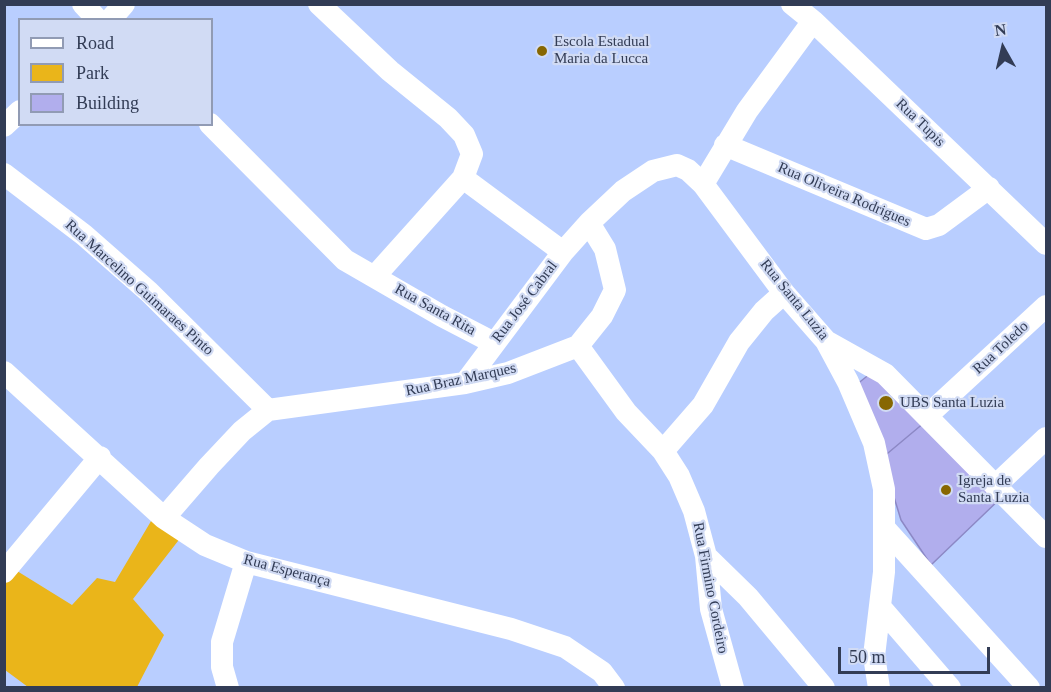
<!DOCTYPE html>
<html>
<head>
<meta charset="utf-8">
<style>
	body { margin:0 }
	#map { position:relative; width:1051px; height:692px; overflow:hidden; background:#b9ceff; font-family:"Times New Roman",serif }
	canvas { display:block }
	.frame { position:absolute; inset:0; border:6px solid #323c55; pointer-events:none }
	.legend { position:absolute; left:18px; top:18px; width:195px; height:108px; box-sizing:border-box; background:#d1dbf4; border:2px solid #919bb4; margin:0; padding:8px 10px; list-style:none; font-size:18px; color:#323c55 }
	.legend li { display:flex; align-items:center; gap:12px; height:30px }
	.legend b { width:30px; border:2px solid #919bb4 }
	.north { position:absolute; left:973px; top:18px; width:60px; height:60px; -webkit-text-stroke:4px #d1dbf4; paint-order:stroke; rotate:352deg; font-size:16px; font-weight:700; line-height:24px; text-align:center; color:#323c55 }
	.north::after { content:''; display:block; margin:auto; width:21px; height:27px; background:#323c55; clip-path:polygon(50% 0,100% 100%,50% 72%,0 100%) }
	.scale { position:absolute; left:838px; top:647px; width:152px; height:27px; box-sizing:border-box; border:3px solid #323c55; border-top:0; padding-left:8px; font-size:18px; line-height:21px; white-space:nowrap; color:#323c55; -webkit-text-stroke:4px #d1dbf4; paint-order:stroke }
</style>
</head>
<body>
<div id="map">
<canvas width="1051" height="692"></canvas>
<div class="frame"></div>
<ul class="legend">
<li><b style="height:8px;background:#fff"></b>Road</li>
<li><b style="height:16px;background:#eab51a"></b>Park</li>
<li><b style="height:16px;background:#b1aeed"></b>Building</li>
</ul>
<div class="north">N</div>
<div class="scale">50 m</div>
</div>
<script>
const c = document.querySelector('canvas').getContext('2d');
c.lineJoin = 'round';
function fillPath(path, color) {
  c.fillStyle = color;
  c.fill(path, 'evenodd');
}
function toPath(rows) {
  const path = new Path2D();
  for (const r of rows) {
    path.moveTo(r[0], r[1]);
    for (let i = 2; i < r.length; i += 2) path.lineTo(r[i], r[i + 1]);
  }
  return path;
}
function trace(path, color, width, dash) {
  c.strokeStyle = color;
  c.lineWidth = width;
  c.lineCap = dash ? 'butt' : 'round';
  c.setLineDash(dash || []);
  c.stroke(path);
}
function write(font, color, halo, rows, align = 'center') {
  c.font = font + ' "Times New Roman",serif';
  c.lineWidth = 4.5;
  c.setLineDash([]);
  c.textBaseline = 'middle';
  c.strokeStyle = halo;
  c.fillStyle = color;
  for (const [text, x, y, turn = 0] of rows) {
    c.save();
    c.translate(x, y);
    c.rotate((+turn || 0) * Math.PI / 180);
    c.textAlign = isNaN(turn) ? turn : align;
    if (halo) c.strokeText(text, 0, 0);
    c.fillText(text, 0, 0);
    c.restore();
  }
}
const green = toPath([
	[157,511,185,532,133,599,164,635,137,687,28,687,5,670,4,572,9,566,72,605,97,578,115,582]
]);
const building = toPath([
	[876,369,931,417,882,458,851,389,876,369],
	[931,417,1004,495,931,565,901,520,882,458,931,417]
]);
const minor = toPath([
	[83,4,98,20],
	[319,4,390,71,448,118,464,135,472,154,463,178,375,276],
	[792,4,813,21,1046,244],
	[110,20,124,4],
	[210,124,345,260,442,316,494,343],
	[4,126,20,111],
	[725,145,926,229,939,225,989,188],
	[4,174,84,235,149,292,268,410],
	[463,178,563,252],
	[703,184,747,111,813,21],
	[826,341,848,382,874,443,884,489,884,572,874,656,879,688],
	[578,346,626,412,663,451,679,476,694,511,706,556,711,609,733,688],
	[4,372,164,518,205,545,246,562,511,629,565,647,602,672,614,688],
	[465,383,563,252,589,223],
	[928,415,1046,306],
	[663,451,703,405,739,342,764,311,784,293],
	[995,486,1046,438],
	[164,518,209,466,242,431,268,410,465,383,508,373,578,346,602,316,615,290,605,249,589,223,623,191,653,171,677,165,688,170,703,184,784,293,826,341,885,374,1046,537],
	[886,530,1029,688],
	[706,556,748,597,824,688],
	[4,572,100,457],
	[881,608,950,688],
	[228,688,222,667,222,642,246,562]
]);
const markers = [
	[542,51,6,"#876702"],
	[886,403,8,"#876702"],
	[946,490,6,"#876702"]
];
const poiNames = [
	["Escola Estadual",554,42],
	["Maria da Lucca",554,59],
	["UBS Santa Luzia",900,403],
	["Igreja de",958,481],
	["Santa Luzia",958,498]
];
const streetNames = [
	["Rua Tupis",920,123,44],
	["Rua Oliveira Rodrigues",844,195,23],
	["Rua Marcelino Guimaraes Pinto",139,288,42],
	["Rua Santa Luzia",794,300,51],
	["Rua José Cabral",525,302,-53],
	["Rua Santa Rita",435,310,29],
	["Rua Toledo",1001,348,-43],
	["Rua Braz Marques",461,380,-12],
	["Rua Esperança",287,571,15],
	["Rua Firmino Cordeiro",710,588,79]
];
fillPath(green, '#eab51a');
fillPath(building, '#b1aeed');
trace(building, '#8c88c5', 1.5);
trace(minor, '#fff', 22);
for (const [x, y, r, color] of markers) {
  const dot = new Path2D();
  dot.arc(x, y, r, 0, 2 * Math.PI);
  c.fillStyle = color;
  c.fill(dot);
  trace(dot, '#d1dbf4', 2);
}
write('15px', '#323c55', '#d1dbf4', poiNames, 'left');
write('15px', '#323c55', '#d1dbf4', streetNames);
</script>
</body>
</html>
